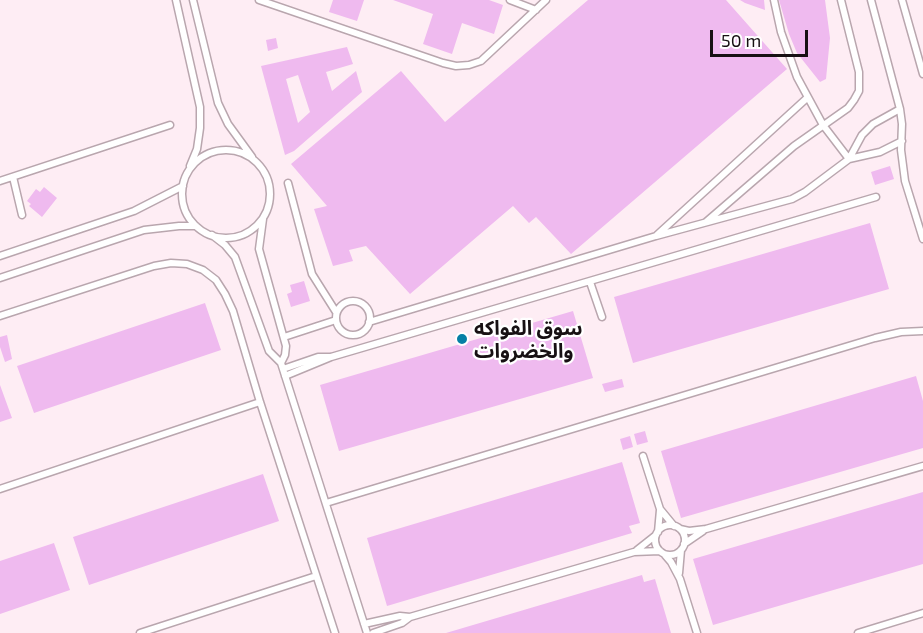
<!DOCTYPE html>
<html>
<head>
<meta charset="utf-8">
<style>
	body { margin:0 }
	#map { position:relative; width:923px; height:633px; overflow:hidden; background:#feedf4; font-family:"Exo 2",sans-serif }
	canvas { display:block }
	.scale { position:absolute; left:710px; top:30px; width:98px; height:27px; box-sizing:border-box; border:3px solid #171013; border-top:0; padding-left:8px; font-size:18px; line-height:21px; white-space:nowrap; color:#171013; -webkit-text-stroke:4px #fff; paint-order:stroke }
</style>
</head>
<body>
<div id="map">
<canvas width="923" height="633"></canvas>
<div class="scale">50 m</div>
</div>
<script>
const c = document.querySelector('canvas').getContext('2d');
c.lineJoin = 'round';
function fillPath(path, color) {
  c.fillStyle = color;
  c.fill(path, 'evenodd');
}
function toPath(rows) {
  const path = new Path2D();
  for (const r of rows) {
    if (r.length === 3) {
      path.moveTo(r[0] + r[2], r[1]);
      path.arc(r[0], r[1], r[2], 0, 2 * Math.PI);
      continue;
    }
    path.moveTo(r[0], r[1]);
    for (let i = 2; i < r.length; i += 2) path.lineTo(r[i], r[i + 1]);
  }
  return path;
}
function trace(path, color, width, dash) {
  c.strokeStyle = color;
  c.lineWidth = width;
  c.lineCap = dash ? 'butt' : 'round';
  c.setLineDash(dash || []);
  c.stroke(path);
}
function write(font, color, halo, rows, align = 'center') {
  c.font = font + ' "Exo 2","Noto Sans Arabic",sans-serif';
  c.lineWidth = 4.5;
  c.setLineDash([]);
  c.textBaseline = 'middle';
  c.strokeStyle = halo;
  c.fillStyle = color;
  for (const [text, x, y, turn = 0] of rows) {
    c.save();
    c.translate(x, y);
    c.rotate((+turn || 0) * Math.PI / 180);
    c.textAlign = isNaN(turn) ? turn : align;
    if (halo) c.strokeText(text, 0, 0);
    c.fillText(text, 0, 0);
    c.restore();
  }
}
const building = toPath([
	[333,0,364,0,357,21,329,12],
	[393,0,489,0,503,5,494,34,462,23,452,54,423,44,433,14],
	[588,0,726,0,787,69,571,254,536,217,529,223,513,206,410,294,366,246,349,250,353,261,333,266,314,209,327,206,291,164,401,71,445,122],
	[740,0,764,0,765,10,745,3],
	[779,0,825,0,830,38,826,79,820,82,797,53,789,34],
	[276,38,278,48,268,51,266,40],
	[347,47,353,64,326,72,332,91,356,71,362,92,294,151,285,155,261,66],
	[298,75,310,112,298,123,286,79],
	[890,166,894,179,875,185,871,172],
	[44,187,57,198,42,217,29,206,31,204,27,201,36,189,40,192],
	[870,223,889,289,633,363,614,297],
	[304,281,310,301,291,307,287,294,292,292,290,285],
	[205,303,221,350,34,413,17,366],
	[573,311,593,378,339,451,320,385],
	[7,335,12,359,5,362,0,347,0,337],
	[916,376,923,401,923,448,681,518,661,451],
	[622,379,624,387,605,392,602,384],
	[0,385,12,418,0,422],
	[645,431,648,442,637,445,634,434],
	[630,436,633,447,623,450,620,439],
	[622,462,640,523,629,526,632,533,387,606,367,538],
	[263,474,279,521,89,585,73,537],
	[923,492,923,564,713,625,693,559],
	[54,543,70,590,0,614,0,561],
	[642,575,644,582,655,579,671,633,446,633]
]);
const lane = toPath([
	[176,0,200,107,200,128,197,149,190,166],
	[193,0,218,103,228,124,252,157],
	[259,0,443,63,456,66,469,65,481,61,546,0],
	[510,0,536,10],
	[774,0,781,32,797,77,823,125,849,159],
	[871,0,900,109,902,124,901,150,905,181,923,239],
	[902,0,923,74],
	[226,194,44],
	[849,159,862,135,873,124,900,109],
	[13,177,22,215],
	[0,181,170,125],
	[288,183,312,274,336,312],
	[263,219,259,249,286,346,285,355,281,363],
	[706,222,794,146,848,108,854,100,859,91,859,72,841,0],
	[212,235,225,245,235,257,269,351,281,363,367,633],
	[657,235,807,98],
	[0,256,134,211,183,186],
	[0,278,144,230,179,226,196,226],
	[590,282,602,317],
	[353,318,17],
	[0,316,154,266,171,263,187,264,203,270,216,280,225,294,233,311,260,402,335,633],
	[369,322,656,236,792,199,805,192,849,159,880,152,902,141],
	[284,337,336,320],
	[283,369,318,357,330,357],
	[285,376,331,357,876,197],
	[643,456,660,509,674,526],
	[0,489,260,402],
	[326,503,875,338,901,332,923,331],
	[670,540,15],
	[680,529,689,531,706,529,923,466],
	[658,532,660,510],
	[684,544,703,531],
	[637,550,656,535],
	[665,555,671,562,680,579,697,633],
	[679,573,681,550],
	[364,624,400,616,410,617],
	[140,633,316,576],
	[373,633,402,623,410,617,634,552,660,551],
	[858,633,923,613]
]);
const markers = [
	[462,339,6,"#067fa5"]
];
const poiNames = [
	["سوق الفواكه",474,328],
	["والخضروات",474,351]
];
fillPath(building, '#efbaef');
trace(lane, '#b9a6ae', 9);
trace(lane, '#fff', 6);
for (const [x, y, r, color] of markers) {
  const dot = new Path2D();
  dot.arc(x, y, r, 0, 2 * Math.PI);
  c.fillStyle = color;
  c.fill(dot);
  trace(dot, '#fff', 2);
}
write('bold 20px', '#171013', '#fff', poiNames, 'left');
</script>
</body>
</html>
